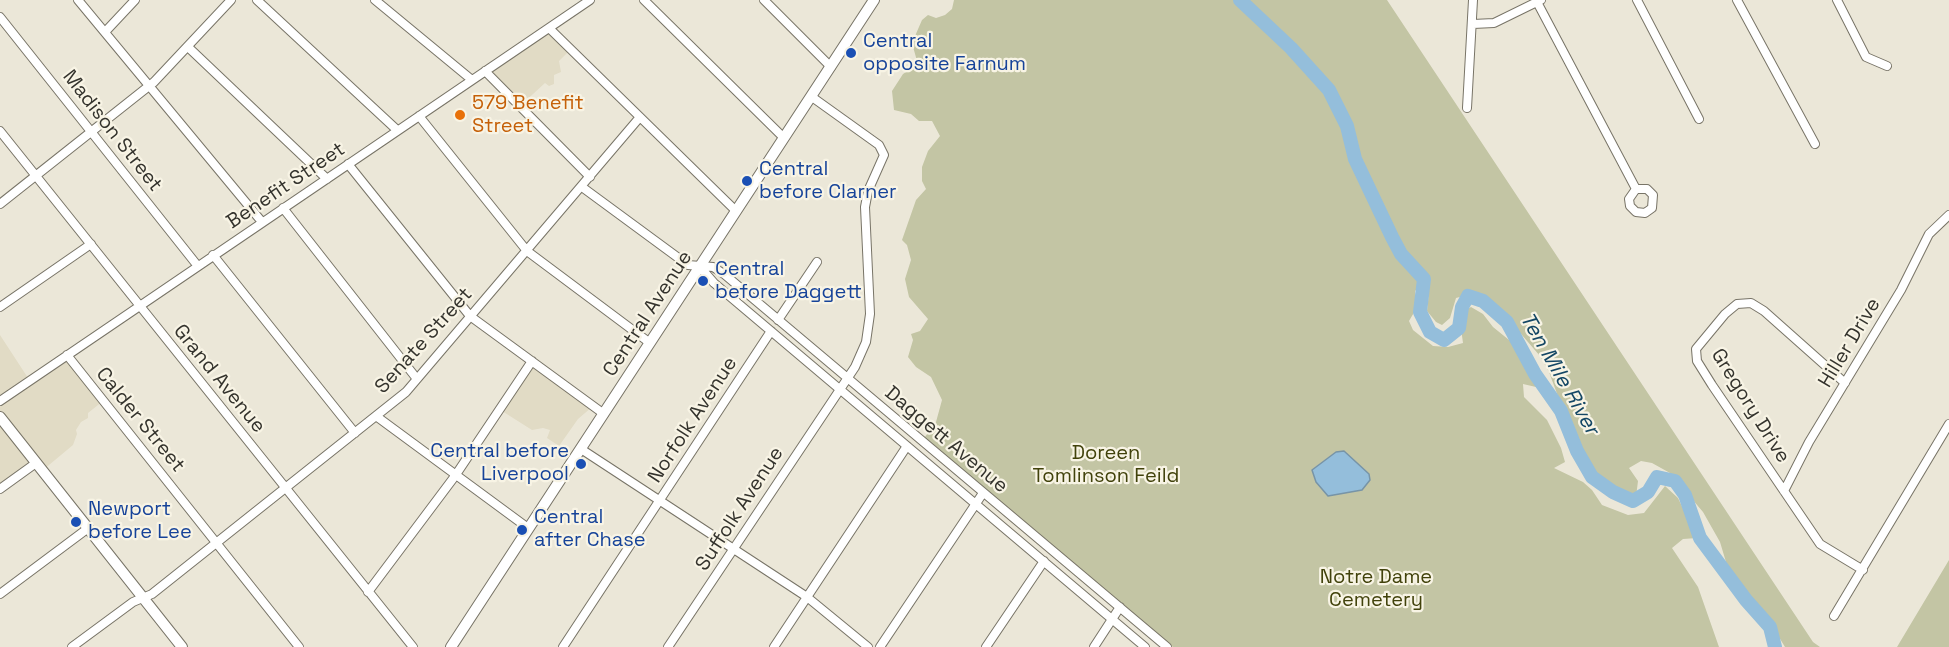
<!DOCTYPE html>
<html>
<head>
<meta charset="utf-8">
<style>
	body { margin:0 }
	canvas { display:block; background:#ebe7d8 }
</style>
</head>
<body>
<canvas width="1949" height="647"></canvas>
<script>
const c = document.querySelector('canvas').getContext('2d');
c.lineJoin = 'round';
function fillPath(path, color) {
  c.fillStyle = color;
  c.fill(path, 'evenodd');
}
function toPath(rows) {
  const path = new Path2D();
  for (const r of rows) {
    path.moveTo(r[0], r[1]);
    for (let i = 2; i < r.length; i += 2) path.lineTo(r[i], r[i + 1]);
  }
  return path;
}
function trace(path, color, width, dash) {
  c.strokeStyle = color;
  c.lineWidth = width;
  c.lineCap = dash ? 'butt' : 'round';
  c.setLineDash(dash || []);
  c.stroke(path);
}
function write(font, color, halo, rows, align = 'center') {
  c.font = font + ' "Space Grotesk",sans-serif';
  c.lineWidth = 4.5;
  c.setLineDash([]);
  c.textBaseline = 'middle';
  c.strokeStyle = halo;
  c.fillStyle = color;
  for (const [text, x, y, turn = 0] of rows) {
    c.save();
    c.translate(x, y);
    c.rotate((+turn || 0) * Math.PI / 180);
    c.textAlign = isNaN(turn) ? turn : align;
    if (halo) c.strokeText(text, 0, 0);
    c.fillText(text, 0, 0);
    c.restore();
  }
}
const built = toPath([
	[549,29,571,49,559,61,561,72,554,75,554,84,549,86,545,83,520,106,488,70],
	[0,335,30,381,68,356,103,401,88,413,88,418,81,422,76,430,77,434,73,445,43,470,38,466,0,492],
	[532,364,592,407,578,419,559,446,547,438,550,430,543,428,532,430,502,411]
]);
const green = toPath([
	[954,0,1387,0,1813,642,1820,647,1785,647,1765,614,1729,572,1720,542,1703,512,1670,473,1652,463,1641,461,1629,468,1638,481,1636,497,1623,497,1609,489,1597,477,1566,418,1549,372,1540,356,1515,327,1502,322,1481,297,1471,294,1456,298,1450,318,1442,325,1436,322,1427,311,1429,292,1422,284,1415,291,1416,309,1409,321,1413,330,1433,346,1448,347,1463,343,1459,314,1471,307,1483,314,1493,327,1514,344,1538,377,1536,387,1523,384,1524,397,1547,420,1561,448,1565,462,1554,468,1583,482,1592,490,1602,505,1628,515,1644,513,1665,486,1678,498,1697,538,1683,539,1672,548,1698,587,1719,647,1173,647,922,441,936,422,942,400,931,377,916,367,908,357,913,340,911,334,920,331,928,319,909,297,905,279,911,260,907,245,902,240,916,200,926,189,922,181,922,167,928,151,940,136,932,121,919,121,911,114,894,110,892,91,903,74,914,67,917,61,912,43,922,20,928,15,936,18,945,15,952,9],
	[1949,560,1949,647,1897,647]
]);
const water = toPath([
	[1344,451,1369,474,1370,480,1362,490,1328,496,1316,482,1312,470,1336,452,1344,451]
]);
const river = toPath([
	[1240,0,1291,48,1329,90,1347,126,1355,159,1392,237,1401,254,1424,279,1420,312,1430,332,1444,340,1459,328,1462,307,1468,296,1483,301,1507,322,1535,374,1561,411,1577,451,1592,477,1613,492,1633,501,1648,492,1657,477,1675,481,1685,495,1700,538,1746,600,1770,627,1775,647]
]);
const minor = toPath([
	[78,0,262,222],
	[257,0,397,130],
	[375,0,472,80],
	[644,0,784,138],
	[764,0,831,67],
	[1637,0,1699,119],
	[1737,0,1815,144],
	[1837,0,1866,57,1887,66],
	[1537,2,1636,189,1629,199,1630,206,1636,212,1645,213,1652,208,1653,195,1647,189,1636,189],
	[0,17,197,265],
	[1473,24,1494,23,1541,0],
	[549,28,736,211],
	[105,32,135,0],
	[188,47,327,179],
	[485,71,590,177],
	[1467,108,1473,0],
	[419,116,527,251,650,343],
	[0,131,413,647],
	[348,164,470,316,604,414],
	[582,187,688,265,713,267,724,274,1167,647],
	[0,204,154,82,231,0],
	[283,208,417,379],
	[213,255,355,433],
	[700,267,714,283,1145,647],
	[0,307,91,244],
	[778,320,817,262],
	[67,355,299,647],
	[1845,383,1764,311,1751,303,1737,304,1725,314,1696,349,1697,361,1712,385,1820,544,1863,570],
	[0,401,590,0],
	[376,416,528,528],
	[581,449,807,597,868,647],
	[0,489,36,463],
	[1784,491,1809,442,1901,290,1929,234,1949,215],
	[368,592,455,476,532,361],
	[0,594,87,529],
	[1834,616,1949,424],
	[72,647,133,602,152,594,406,392,640,117],
	[563,647,771,331],
	[668,647,855,367,866,342,870,314,865,207,868,191,884,155,879,145,812,97],
	[774,647,907,446],
	[880,647,983,493],
	[986,647,1044,561],
	[1094,647,1120,607]
]);
const major = toPath([
	[0,417,182,647],
	[451,647,874,0]
]);
const markers = [
	[851,53,6,"#1a4fb4"],
	[460,115,6,"#e8710a"],
	[747,181,6,"#1a4fb4"],
	[703,281,6,"#1a4fb4"],
	[581,464,6,"#1a4fb4"],
	[76,522,6,"#1a4fb4"],
	[522,530,6,"#1a4fb4"]
];
const transitNames = [
	["Central",863,42],
	["opposite Farnum",863,65],
	["Central",759,170],
	["before Clarner",759,193],
	["Central",715,270],
	["before Daggett",715,293],
	["Central before",569,452,"right"],
	["Liverpool",569,475,"right"],
	["Newport",88,510],
	["before Lee",88,533],
	["Central",534,518],
	["after Chase",534,541]
];
const foodNames = [
	["579 Benefit",472,104],
	["Street",472,127]
];
const streetNames = [
	["Madison Street",112,131,52],
	["Benefit Street",286,186,-34],
	["Central Avenue",648,314,-57],
	["Senate Street",424,341,-48],
	["Hiller Drive",1850,343,-59],
	["Grand Avenue",219,379,51],
	["Gregory Drive",1750,406,58],
	["Calder Street",140,420,51],
	["Norfolk Avenue",693,420,-57],
	["Daggett Avenue",946,440,40],
	["Suffolk Avenue",740,509,-57]
];
const parkNames = [
	["Doreen",1106,454],
	["Tomlinson Feild",1106,477],
	["Notre Dame",1376,578],
	["Cemetery",1376,601]
];
const waterNames = [
	["Ten Mile River",1559,374,60]
];
fillPath(built, '#e1dbc5');
fillPath(green, '#c3c5a4');
fillPath(water, '#94bedb');
trace(water, '#7794a7', 1.5);
trace(river, '#94bedb', 14);
trace(minor, '#787467', 10);
trace(major, '#787467', 12);
trace(minor, '#fff', 8);
trace(major, '#fff', 10);
for (const [x, y, r, color] of markers) {
  const dot = new Path2D();
  dot.arc(x, y, r, 0, 2 * Math.PI);
  c.fillStyle = color;
  c.fill(dot);
  trace(dot, '#f8f4e5', 2);
}
write('20px', '#164399', '#f8f4e5', transitNames, 'left');
write('20px', '#c56008', '#f8f4e5', foodNames, 'left');
write('20px', '#34332d', '#f8f4e5', streetNames);
write('20px', '#41420b', '#f8f4e5', parkNames);
write('italic 21px', '#144765', '#f8f4e5', waterNames);
</script>
</body>
</html>
